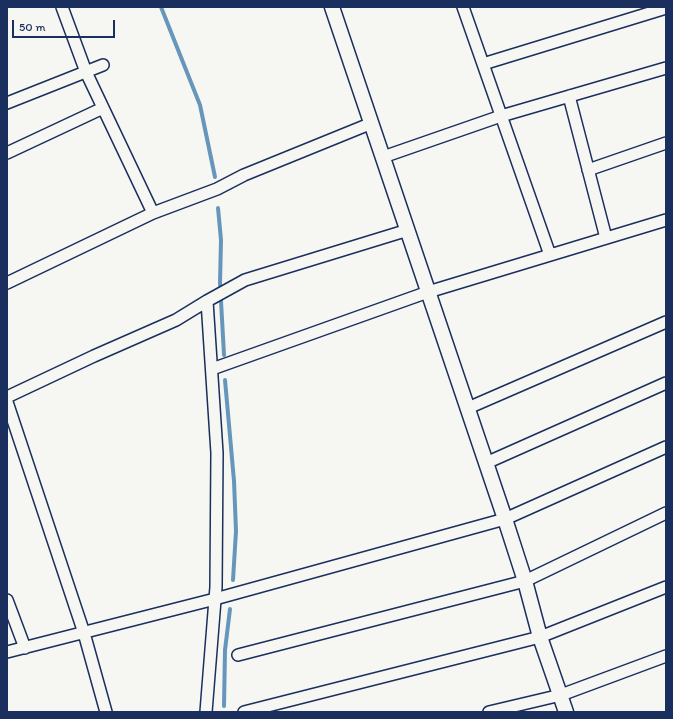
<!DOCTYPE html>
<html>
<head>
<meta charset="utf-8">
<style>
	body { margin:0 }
	#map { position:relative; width:673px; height:719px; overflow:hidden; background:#f6f6f2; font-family:Itim,sans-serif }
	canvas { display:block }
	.frame { position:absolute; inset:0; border:8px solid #1b2f5e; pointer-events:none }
	.scale { position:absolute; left:12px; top:20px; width:103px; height:18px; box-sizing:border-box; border:2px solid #1b2f5e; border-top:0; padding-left:5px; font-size:12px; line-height:14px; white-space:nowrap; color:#1b2f5e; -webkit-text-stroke:3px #f6f6f2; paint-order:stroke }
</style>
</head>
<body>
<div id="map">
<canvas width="673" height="719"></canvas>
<div class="frame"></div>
<div class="scale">50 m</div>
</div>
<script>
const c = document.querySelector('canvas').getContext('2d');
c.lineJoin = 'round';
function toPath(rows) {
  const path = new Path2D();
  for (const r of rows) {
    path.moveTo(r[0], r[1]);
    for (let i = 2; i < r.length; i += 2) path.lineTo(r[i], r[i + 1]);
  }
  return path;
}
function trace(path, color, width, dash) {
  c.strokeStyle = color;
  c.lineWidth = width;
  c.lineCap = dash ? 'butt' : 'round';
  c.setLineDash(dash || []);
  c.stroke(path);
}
const stream = toPath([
	[161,7,200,105,215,177],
	[218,208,221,240,220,283,224,355],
	[225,380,234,481,236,531,233,580],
	[224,706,225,650,230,609]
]);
const minor = toPath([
	[62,7,86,72,153,213],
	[463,7,550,255],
	[483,64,666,8],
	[569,96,606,238],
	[7,103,103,65],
	[7,153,103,108],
	[383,157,501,116,666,68],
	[588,170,666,143],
	[7,283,153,213,217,189,244,175,372,123],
	[212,369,428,292,666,220],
	[7,397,94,356,176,320,207,301,245,280,408,230],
	[7,402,84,633,106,712],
	[468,408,666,322],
	[486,463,666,383],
	[7,600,25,648],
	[7,652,215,599,505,519,666,447],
	[238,655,525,581,666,513],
	[206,712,216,587,217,453,207,301],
	[244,712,540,637,666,587],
	[489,712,561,695,666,656]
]);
const tertiary = toPath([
	[332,7,505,519,525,581,540,637,566,712]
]);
trace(stream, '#6696bc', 4);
trace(minor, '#1b2f5e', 14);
trace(tertiary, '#1b2f5e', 17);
trace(minor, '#f6f6f2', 11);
trace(tertiary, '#f6f6f2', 14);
</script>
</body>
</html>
